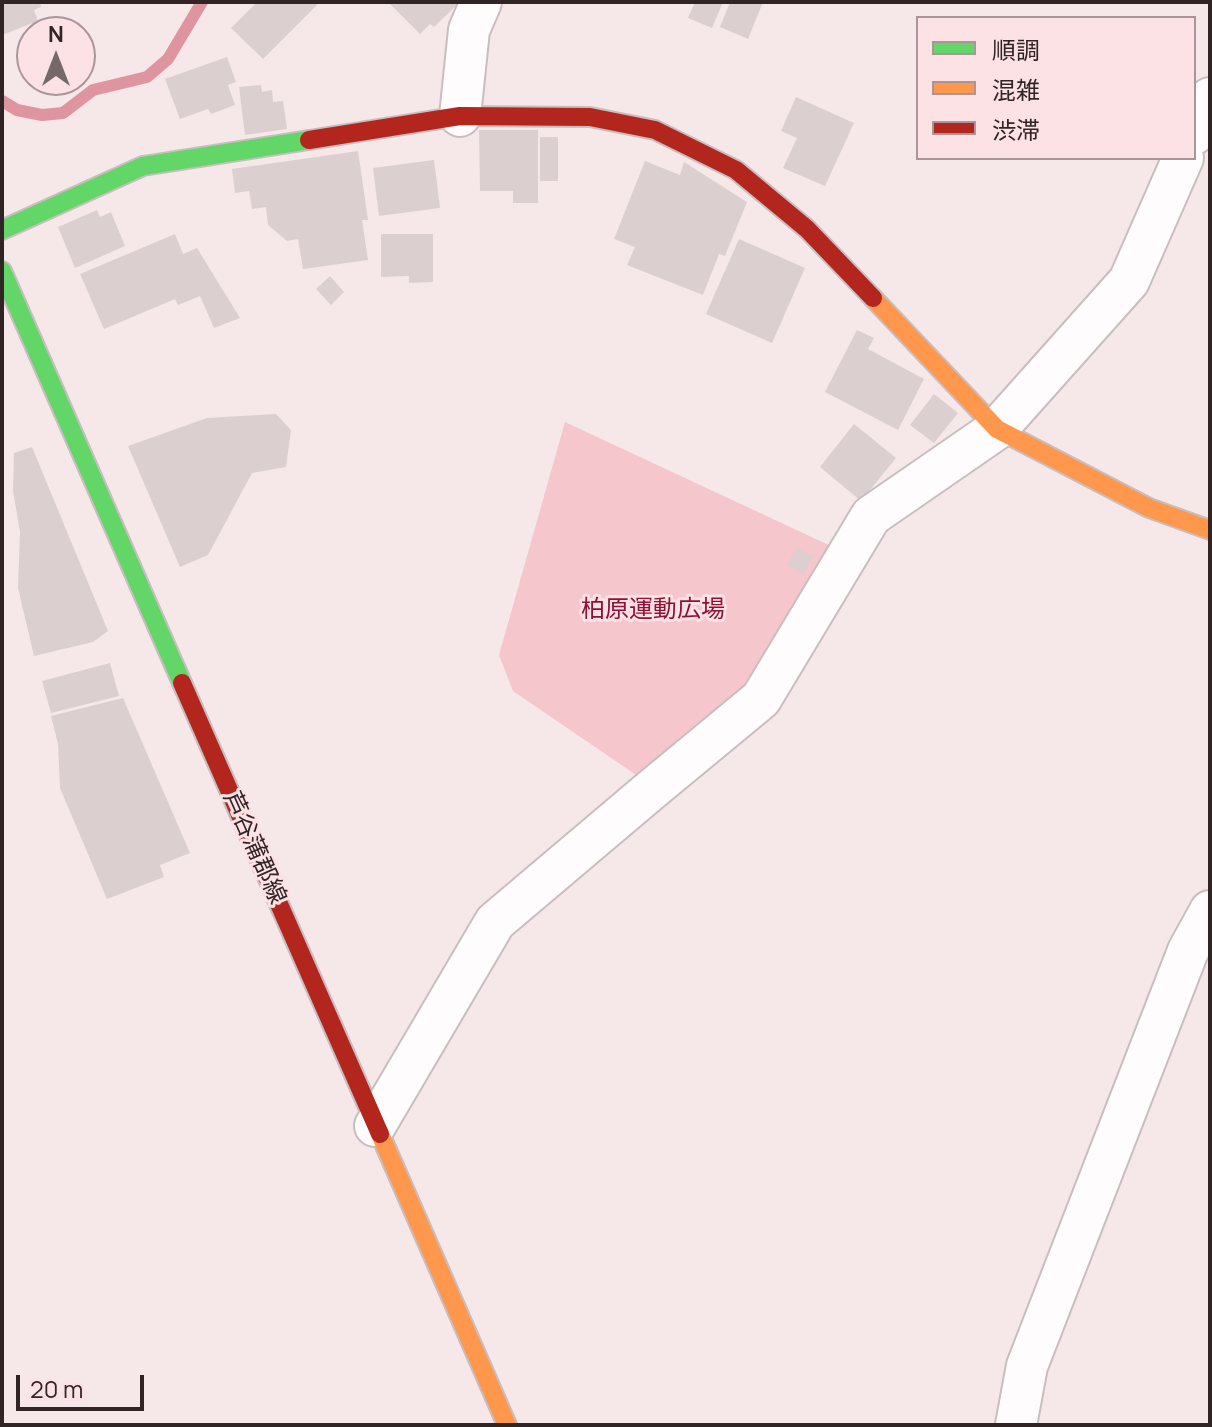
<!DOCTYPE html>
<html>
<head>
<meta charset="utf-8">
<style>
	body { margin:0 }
	#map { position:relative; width:1212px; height:1427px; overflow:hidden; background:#f6e8e9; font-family:Manrope,"Noto Sans JP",sans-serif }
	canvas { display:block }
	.frame { position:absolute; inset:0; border:4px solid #302425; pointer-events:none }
	.legend { position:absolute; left:916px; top:16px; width:280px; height:144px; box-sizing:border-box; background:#fce2e4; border:2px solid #aa9698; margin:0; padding:10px 14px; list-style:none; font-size:24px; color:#302425 }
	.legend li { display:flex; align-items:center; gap:16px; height:40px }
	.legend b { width:40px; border:2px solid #aa9698 }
	.north { position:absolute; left:16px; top:16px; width:80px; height:80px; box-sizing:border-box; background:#fce2e4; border:2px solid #aa9698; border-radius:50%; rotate:0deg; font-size:22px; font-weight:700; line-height:32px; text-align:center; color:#302425 }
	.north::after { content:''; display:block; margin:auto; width:28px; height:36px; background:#75696a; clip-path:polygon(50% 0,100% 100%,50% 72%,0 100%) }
	.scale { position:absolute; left:16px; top:1375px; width:128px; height:36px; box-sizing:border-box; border:4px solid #302425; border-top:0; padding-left:10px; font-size:24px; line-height:28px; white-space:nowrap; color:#302425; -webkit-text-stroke:6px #fce2e4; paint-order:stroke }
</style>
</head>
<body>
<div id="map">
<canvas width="1212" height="1427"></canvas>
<div class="frame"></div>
<ul class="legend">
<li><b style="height:10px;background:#63d668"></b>順調</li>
<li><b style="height:10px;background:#ff974d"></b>混雑</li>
<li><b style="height:10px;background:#b3261e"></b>渋滞</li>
</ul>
<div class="north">N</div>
<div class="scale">20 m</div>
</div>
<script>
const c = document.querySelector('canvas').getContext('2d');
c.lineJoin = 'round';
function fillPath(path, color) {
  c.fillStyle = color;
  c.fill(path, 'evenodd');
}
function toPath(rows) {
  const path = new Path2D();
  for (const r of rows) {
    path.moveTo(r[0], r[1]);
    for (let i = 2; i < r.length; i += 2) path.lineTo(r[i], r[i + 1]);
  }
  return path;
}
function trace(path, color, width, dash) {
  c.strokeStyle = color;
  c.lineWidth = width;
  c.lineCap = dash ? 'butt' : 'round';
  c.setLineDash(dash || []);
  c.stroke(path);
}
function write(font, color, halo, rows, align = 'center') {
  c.font = font + ' Manrope,"Noto Sans JP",sans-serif';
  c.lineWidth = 6;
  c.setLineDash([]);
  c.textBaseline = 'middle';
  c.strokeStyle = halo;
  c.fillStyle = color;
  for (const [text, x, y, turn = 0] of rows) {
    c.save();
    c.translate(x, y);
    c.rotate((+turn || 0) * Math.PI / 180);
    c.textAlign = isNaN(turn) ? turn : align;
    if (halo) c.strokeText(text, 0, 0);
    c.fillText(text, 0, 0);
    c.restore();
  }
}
const green = toPath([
	[565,422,848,554,761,699,642,779,513,691,499,655]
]);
const stream = toPath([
	[2,101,17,110,42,115,63,113,93,90,147,77,168,59,202,2]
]);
const building = toPath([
	[2,2,40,2,41,7,34,10,38,21,2,35],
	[257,2,320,2,263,59,231,28],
	[388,2,460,2,434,27,430,24,420,34],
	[695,2,723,2,712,28,688,18],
	[730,2,763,2,748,39,720,27],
	[227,57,236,82,228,85,235,105,211,114,208,109,180,119,165,79],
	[32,62,32,76,27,78,22,65],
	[261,85,262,92,272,90,273,102,283,101,287,129,245,135,239,87],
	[796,97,854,123,825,186,783,168,797,138,781,131],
	[479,130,538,130,538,203,513,203,513,191,480,191],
	[540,137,558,137,558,181,540,181],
	[358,151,368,220,362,220,368,260,303,269,298,239,287,241,268,225,266,207,252,209,249,191,235,193,232,169],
	[434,160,440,208,379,216,373,168],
	[645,161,680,175,684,162,747,202,725,256,719,254,703,295,627,265,635,247,614,239],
	[97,210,100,217,111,212,125,246,75,268,58,227],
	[175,234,183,254,197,248,240,318,214,328,200,296,178,305,175,299,104,329,80,274],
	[381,234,433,234,433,282,409,283,409,276,381,277],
	[739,239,805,268,772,343,706,314],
	[330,276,344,292,331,305,316,289],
	[857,330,874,338,868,349,924,379,898,430,825,392],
	[934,394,958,413,934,443,910,425],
	[276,414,291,430,286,467,252,473,208,555,180,567,128,446,207,418],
	[854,424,896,458,861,501,820,467],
	[32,447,108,631,93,642,34,656,18,588,20,532,13,491,14,453],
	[797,548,813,556,803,574,787,565],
	[110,663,119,696,51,713,42,681],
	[123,698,190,853,160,865,164,877,107,899,60,788,58,744,51,716]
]);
const street = toPath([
	[460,116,469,30,481,2],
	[1194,134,1210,98],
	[375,1126,495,922,651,790,761,699,871,516,997,429,1129,281,1183,158],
	[1016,1425,1027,1366,1188,951,1210,911]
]);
const fast = toPath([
	[2,230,143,166,309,140],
	[2,271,182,683]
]);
const slow = toPath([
	[873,298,997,429,1149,508,1210,530],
	[380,1134,507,1425]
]);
const jam = toPath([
	[309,140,460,116,590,117,655,130,736,170,807,229,873,298],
	[182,683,380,1134]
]);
const parkNames = [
	["柏原運動広場",653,610]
];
const streetNames = [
	["芦谷蒲郡線",254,848,66]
];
fillPath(green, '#f5c6cb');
trace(stream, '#df95a0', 12);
fillPath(building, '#dbcfd0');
trace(street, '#c9bebf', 44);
trace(fast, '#c9bebf', 22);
trace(slow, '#c9bebf', 22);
trace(jam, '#c9bebf', 22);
trace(street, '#fefcfc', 40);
trace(fast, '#63d668', 18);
trace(slow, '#ff974d', 18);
trace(jam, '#b3261e', 18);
write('24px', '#8d1235', '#fce2e4', parkNames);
write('24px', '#302425', '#fce2e4', streetNames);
</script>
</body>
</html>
